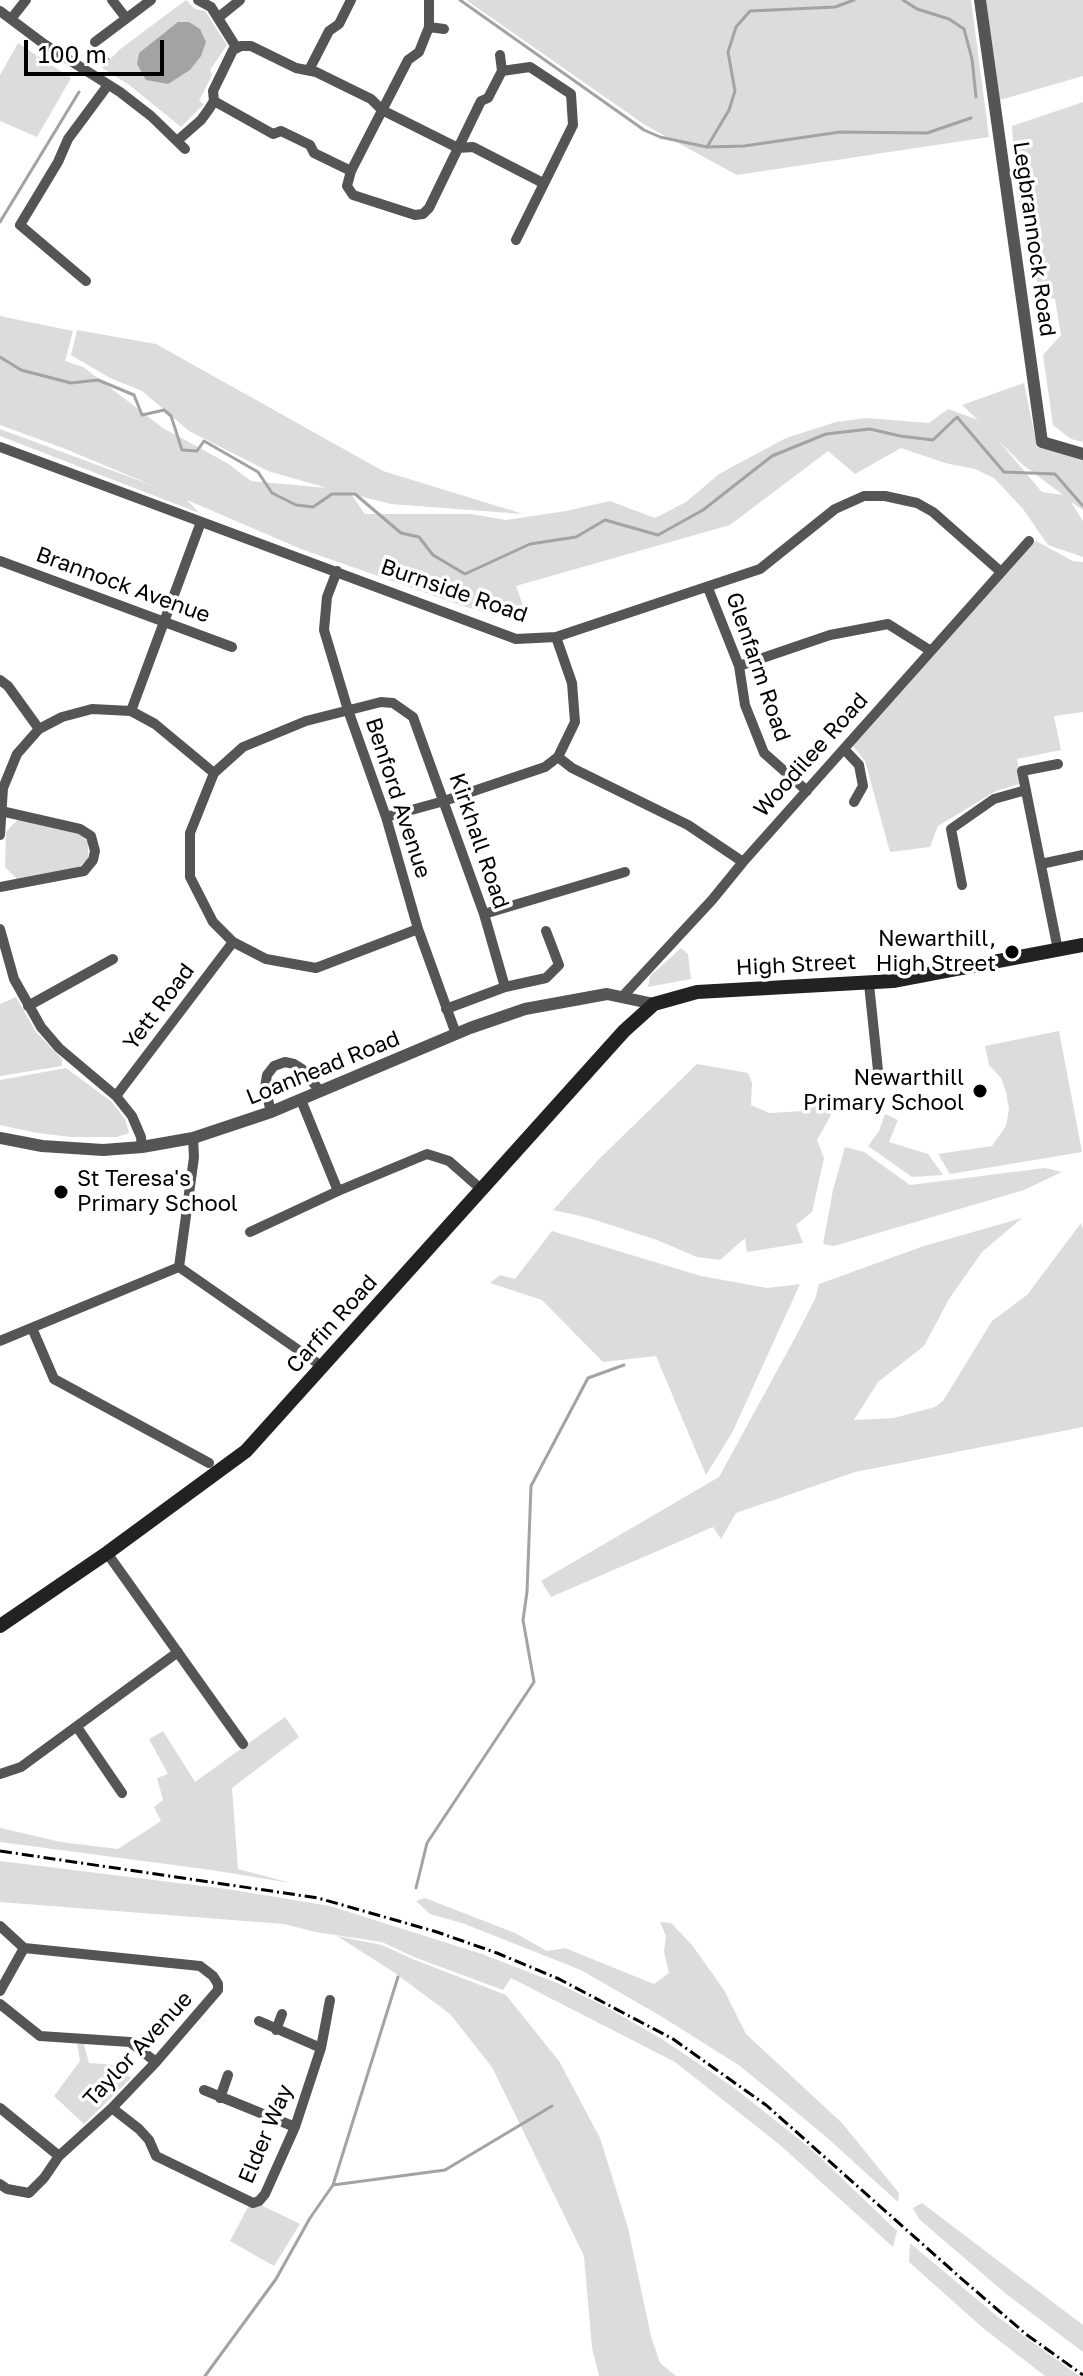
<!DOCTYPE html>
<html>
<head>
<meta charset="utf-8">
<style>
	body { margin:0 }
	#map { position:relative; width:1083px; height:2376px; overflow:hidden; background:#fff; font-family:"Golos Text",sans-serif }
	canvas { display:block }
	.scale { position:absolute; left:24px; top:40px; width:140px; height:36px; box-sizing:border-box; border:4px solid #000; border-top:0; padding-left:10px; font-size:24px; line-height:28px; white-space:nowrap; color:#000; -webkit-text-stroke:6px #fff; paint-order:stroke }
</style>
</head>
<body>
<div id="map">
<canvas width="1083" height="2376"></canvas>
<div class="scale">100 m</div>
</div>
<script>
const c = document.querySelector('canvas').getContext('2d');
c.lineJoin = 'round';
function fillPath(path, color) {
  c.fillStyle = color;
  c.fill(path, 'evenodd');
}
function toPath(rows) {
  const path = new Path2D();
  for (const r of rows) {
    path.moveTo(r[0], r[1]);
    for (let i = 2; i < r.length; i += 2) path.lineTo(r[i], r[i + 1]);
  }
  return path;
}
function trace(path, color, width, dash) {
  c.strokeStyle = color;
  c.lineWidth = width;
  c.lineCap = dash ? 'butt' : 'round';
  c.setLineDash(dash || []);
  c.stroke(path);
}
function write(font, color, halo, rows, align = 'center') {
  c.font = font + ' "Golos Text",sans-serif';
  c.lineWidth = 7;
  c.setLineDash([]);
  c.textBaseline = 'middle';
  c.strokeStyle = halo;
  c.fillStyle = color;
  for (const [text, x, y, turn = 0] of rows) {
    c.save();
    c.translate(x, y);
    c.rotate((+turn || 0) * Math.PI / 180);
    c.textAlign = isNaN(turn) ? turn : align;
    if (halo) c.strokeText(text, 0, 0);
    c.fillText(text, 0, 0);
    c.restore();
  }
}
const green = toPath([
	[186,0,195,9,205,11,227,45,210,70,212,75,199,101,204,104,181,127,128,84,102,68,119,50],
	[466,0,971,0,989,137,737,175,645,125],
	[986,0,1083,0,1083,76,1000,100],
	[18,43,71,78,37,137,0,121,0,75],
	[1083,102,1083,442,1071,439,1053,425,1043,355,1061,335,1055,299,1040,295,1016,189,1012,126],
	[0,316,73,331,65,361,83,367,163,428,227,463,251,481,327,488,268,471,189,431,142,391,110,378,71,355,77,330,156,344,383,471,523,514,391,504,351,494,365,514,471,514,506,520,566,511,610,501,655,518,686,502,719,474,786,438,836,422,866,418,929,423,948,409,978,420,962,405,1024,383,1037,447,1083,460,1083,510,1071,502,1083,521,1083,557,1048,545,1023,509,994,478,975,469,945,463,901,448,855,474,828,451,730,525,516,586,527,617,507,618,463,606,301,549,187,500,199,513,0,436,0,429,154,486,63,448,0,425],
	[998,440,1023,465,1063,495,1042,492],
	[1036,541,1073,561,1083,562,1083,712,1054,716,1061,750,1017,759,1022,783,996,791,938,826,930,847,890,852,865,761,852,745,1007,569],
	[18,819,80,834,88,841,88,859,79,867,18,880,5,867,6,832],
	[681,948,688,954,691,979,648,987,650,976],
	[16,997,36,1032,62,1059,62,1066,0,1076,0,1004],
	[1059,1031,1082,1152,950,1174,938,1154,992,1146,1006,1126,1009,1109,1006,1092,1001,1078,989,1065,985,1046],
	[697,1064,748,1073,752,1083,751,1105,769,1113,805,1111,819,1093,831,1115,817,1140,824,1158,812,1212,796,1225,803,1243,747,1252,745,1238,720,1260,697,1257,657,1240,589,1218,553,1210,599,1159],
	[66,1068,112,1102,125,1119,129,1133,117,1137,71,1137,37,1133,0,1125,0,1080],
	[885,1114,898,1120,889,1142,928,1154,943,1175,912,1177,868,1146,879,1131],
	[845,1147,864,1152,910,1185,1045,1168,1062,1172,1024,1190,834,1246,823,1244,833,1190],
	[1022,1218,982,1252,949,1299,924,1346,878,1382,854,1420,894,1418,935,1407,943,1401,992,1321,1027,1295,1081,1223,1083,1229,1083,1427,855,1472,736,1513,721,1539,713,1527,551,1597,541,1581,719,1477,796,1336,815,1299,819,1284,924,1246],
	[552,1231,701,1276,767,1288,800,1284,732,1433,706,1475,656,1356,603,1362,542,1300,490,1283,500,1275,515,1279],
	[285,1717,299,1737,232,1788,238,1869,291,1883,211,1870,0,1842,0,1828,61,1842,118,1849,161,1821,154,1807,163,1800,157,1778,168,1774,149,1739,163,1731,195,1782],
	[0,1861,227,1889,330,1906,482,1954,557,1983,604,2006,662,2039,733,2087,810,2148,897,2231,893,2247,780,2145,675,2062,511,1978,503,1990,414,1957,382,1942,315,1932,284,1924,0,1902],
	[425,1898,515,1933,547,1951,565,1948,654,1984,669,1973,664,1952,666,1936,660,1922,671,1923,692,1945,724,1990,746,2034,842,2123,899,2193,898,2202,824,2135,740,2066,664,2018,581,1970,462,1923,430,1914,416,1901],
	[337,1936,382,1945,415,1960,506,1995,559,2061,600,2138,628,2228,651,2336,660,2363,676,2376,599,2376,592,2348,584,2256,492,2067,450,2014,395,1973],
	[77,2044,84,2044,89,2063,116,2065,131,2078,84,2124,54,2096,80,2061],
	[922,2203,1083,2325,1083,2352,1005,2293,919,2219,913,2208],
	[259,2204,300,2224,274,2266,230,2241,249,2205],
	[910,2243,998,2317,1079,2376,1045,2376,983,2328,909,2262]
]);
const water = toPath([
	[178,22,189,22,200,29,206,42,201,56,190,70,168,84,146,80,137,64,139,53]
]);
const stream = toPath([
	[460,0,644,130,660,137,707,147,729,110,735,91,728,52,736,27,750,11,835,7,854,0],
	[903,0,917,9,949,19,964,29,972,59,976,97],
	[102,57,108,59],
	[707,147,744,146,840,132,927,133,971,118],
	[0,222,79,92],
	[0,357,21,370,71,383,98,380,134,395,142,415,164,410,171,416,182,450,197,451,204,441,258,472,272,493,296,505,313,507,332,494,355,494,401,533,419,537,433,555,465,574,530,544,576,537,605,520,658,535,703,510,772,456,826,434,870,429,900,436,933,440,957,417,1004,472,1055,474,1083,506],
	[416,1888,427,1843,534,1682,523,1620,527,1592,531,1486,588,1378,624,1365],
	[333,2185,445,2170,552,2106],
	[205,2376,276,2279,310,2218,333,2185,398,1977]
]);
const minor = toPath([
	[112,0,126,18],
	[198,0,211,7,236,47],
	[429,0,429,27,419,52,408,60,351,171,347,186,353,195,415,215,423,214,429,208,481,101,488,98,502,71,530,67,571,94,573,125,516,240],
	[0,11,44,44,120,92,151,116,185,149],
	[219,17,240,0],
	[11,19,26,0],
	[429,27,444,29],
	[95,42,151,0],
	[500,55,502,71],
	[309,70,329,31,339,24,351,0],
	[214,101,273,134,281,131,310,145,314,153,351,171],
	[177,141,201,120,209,109,214,101,213,91,233,50,241,46,251,46,296,68,316,72,371,99,382,110,458,148,473,147,543,183],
	[86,281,20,225,58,162,68,139,108,85],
	[0,447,516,639,556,637,760,569,835,509,864,496,885,496,917,503,933,512,1001,572],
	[0,561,232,647],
	[337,571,327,597,324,630,348,710,386,817,418,929,456,1034],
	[708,588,739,666,745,705,764,753,807,791],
	[739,666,830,635,888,624,931,651],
	[0,680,8,686,39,729],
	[131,711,201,522],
	[844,749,859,765,863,786,854,802],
	[558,757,572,768,688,825,743,862],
	[386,817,444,801,545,767,558,757,575,722,572,683,556,637],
	[0,835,3,788,17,754,39,729,62,717,92,709,131,711,155,724,214,773],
	[1041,864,1083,855],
	[962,885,951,829,994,799,1026,790],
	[0,887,84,871,93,860,95,851,91,836,80,829,1,811],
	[484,914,625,872],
	[0,929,14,979,41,1027,59,1048,116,1096,132,1116,141,1137,142,1147],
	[418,929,316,968,266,959,233,942,213,922,190,877,190,833,214,773,243,747,306,721,381,702,393,703,413,717,484,914,505,987,446,1009],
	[1058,950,1022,771,1058,764],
	[869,984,879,1080],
	[505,987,546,978,559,965,546,931],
	[623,996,712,900,743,862,1029,541],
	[28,1006,113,959],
	[116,1096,233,942],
	[301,1100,338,1191],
	[271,1112,265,1087,267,1075,274,1066,285,1062,294,1064,302,1069,320,1091],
	[250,1232,338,1191,427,1154,449,1161,482,1190],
	[179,1267,323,1367],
	[32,1328,54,1379,209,1463],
	[0,1341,179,1267,194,1157,193,1138],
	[107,1553,243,1744],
	[77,1727,122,1793],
	[0,1774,21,1767,178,1652],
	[0,1926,24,1948,200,1966,213,1976,218,1984,218,1990,156,2062,112,2108,59,2156,44,2178,29,2193,7,2189,0,2184],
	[0,1991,24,1948],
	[0,2004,40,2036,130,2042,156,2062],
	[259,2021,321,2048],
	[276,2030,282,2014],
	[204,2090,295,2127],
	[220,2098,228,2075],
	[0,2108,59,2156],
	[112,2108,139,2129,149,2140,156,2156,253,2203,259,2201,265,2194,295,2127,321,2048,330,2000]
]);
const tertiary = toPath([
	[980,0,1042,442,1083,454],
	[0,1138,42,1146,103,1150,142,1147,193,1138,271,1112,470,1028,525,1009,607,994,654,1004]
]);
const secondary = toPath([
	[0,1626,107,1553,246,1451,624,1031,654,1004,697,992,893,981,1083,945]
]);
const rail = toPath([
	[0,1851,318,1898,437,1932,497,1953,559,1979,673,2039,766,2105,963,2280,1027,2335,1083,2375]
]);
const markers = [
	[1012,952,8,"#000"],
	[980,1091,8,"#000"],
	[61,1192,8,"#000"]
];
const streetNames = [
	["Legbrannock Road",1034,239,82],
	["Brannock Avenue",123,585,20],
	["Burnside Road",454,591,19],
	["Glenfarm Road",758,667,71],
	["Woodilee Road",811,755,-48],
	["Benford Avenue",398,798,72],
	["Kirkhall Road",479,841,71],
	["High Street",796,965,-3],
	["Yett Road",159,1007,-53],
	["Loanhead Road",323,1068,-22],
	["Carfin Road",332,1324,-48],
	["Taylor Avenue",138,2049,-47],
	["Elder Way",266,2134,-67]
];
const poiNames = [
	["Newarthill,",996,939],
	["High Street",996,964],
	["Newarthill",964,1078],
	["Primary School",964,1103],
	["St Teresa's",77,1179,"left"],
	["Primary School",77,1204,"left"]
];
fillPath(green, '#dcdcdc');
fillPath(water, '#a3a3a3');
trace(stream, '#a3a3a3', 3);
trace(minor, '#555', 10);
trace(tertiary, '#555', 12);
trace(secondary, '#222', 14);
trace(rail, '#000', 3, [12, 4, 2, 4]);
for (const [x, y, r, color] of markers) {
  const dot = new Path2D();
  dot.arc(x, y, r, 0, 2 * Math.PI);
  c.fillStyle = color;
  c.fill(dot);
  trace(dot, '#fff', 3);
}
write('22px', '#000', '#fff', streetNames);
write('22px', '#000', '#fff', poiNames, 'right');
</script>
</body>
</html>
